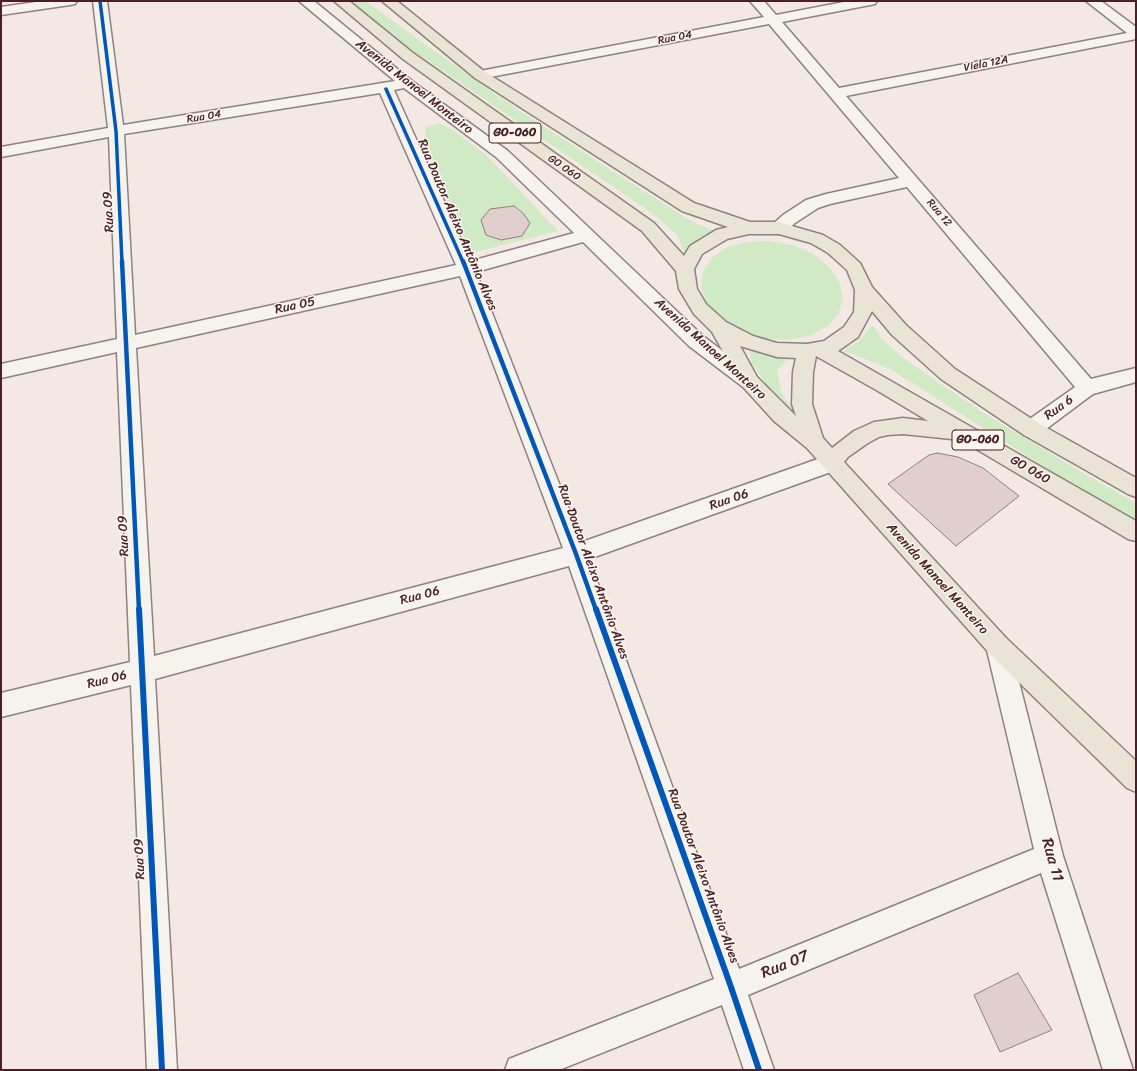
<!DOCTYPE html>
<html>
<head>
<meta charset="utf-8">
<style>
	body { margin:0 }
	#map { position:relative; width:1137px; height:1071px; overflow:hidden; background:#f3e8e3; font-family:Sriracha,sans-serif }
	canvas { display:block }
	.frame { position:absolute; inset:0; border:2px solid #4a1f2b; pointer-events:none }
</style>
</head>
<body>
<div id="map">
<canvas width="1137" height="1071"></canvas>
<div class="frame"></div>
</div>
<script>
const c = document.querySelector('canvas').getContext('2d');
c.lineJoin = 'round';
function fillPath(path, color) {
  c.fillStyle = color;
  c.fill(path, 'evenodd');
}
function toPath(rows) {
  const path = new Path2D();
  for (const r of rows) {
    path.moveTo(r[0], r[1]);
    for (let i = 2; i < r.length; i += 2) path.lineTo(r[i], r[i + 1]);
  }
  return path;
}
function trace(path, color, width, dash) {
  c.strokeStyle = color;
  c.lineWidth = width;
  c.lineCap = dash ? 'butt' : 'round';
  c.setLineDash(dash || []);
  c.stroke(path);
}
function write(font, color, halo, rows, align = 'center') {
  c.font = font + ' Sriracha,sans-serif';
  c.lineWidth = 3;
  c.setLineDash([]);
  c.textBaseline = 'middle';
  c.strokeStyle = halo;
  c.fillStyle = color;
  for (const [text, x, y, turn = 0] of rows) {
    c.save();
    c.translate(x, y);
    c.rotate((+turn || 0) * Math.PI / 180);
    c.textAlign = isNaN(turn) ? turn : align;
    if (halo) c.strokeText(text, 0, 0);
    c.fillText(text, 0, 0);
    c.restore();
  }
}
const green = toPath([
	[350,1,365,1,502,99,592,158,680,214,697,224,721,233,685,255,678,236,656,216,412,50],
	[439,123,453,130,486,155,558,231,471,253,425,145,426,127],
	[769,241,792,245,812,253,828,266,839,281,843,297,839,313,828,326,809,336,787,340,763,338,740,332,721,319,707,304,701,288,703,272,712,258,727,247,747,242],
	[872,324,882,339,902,357,929,376,990,417,1085,474,1136,503,1136,520,1051,471,890,369,853,354,842,352,859,341,869,329],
	[749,348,787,359,777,371,782,393,797,417,775,396,763,380,752,363]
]);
const building = toPath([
	[514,206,523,213,530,223,522,236,501,240,486,235,481,220,490,209,514,206],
	[937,453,958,457,983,468,1019,496,956,546,888,484,929,455,937,453],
	[1018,973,1052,1030,1000,1052,974,995,1018,973]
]);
const minor = toPath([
	[43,1,77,1,75,4,70,5,1,15,1,7,43,1],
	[93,1,107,1,123,125,395,81,299,1,314,1,412,81,508,151,703,336,757,377,760,382,757,387,750,389,743,387,689,346,583,242,476,272,582,542,832,454,839,457,842,463,839,469,589,559,739,969,1034,849,986,646,990,638,998,635,1006,638,1010,646,1063,856,1133,1070,1103,1070,1041,873,748,995,774,1070,744,1070,722,1005,559,1070,505,1070,509,1059,714,979,569,566,155,679,177,1070,147,1070,131,685,1,717,1,693,130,662,117,352,1,378,1,364,117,339,109,137,1,157,1,147,108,128,93,1],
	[404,88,496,157,574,233,471,261,394,90,404,88],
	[380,93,456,265,135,335,124,134,380,93],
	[460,276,563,548,154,656,136,348,460,276],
	[750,1,764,1,776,15,849,1,877,1,875,4,870,5,782,22,839,88,1127,33,1086,1,1101,1,1136,27,1136,39,846,96,1091,379,1136,368,1136,382,1093,394,1038,435,1031,437,1024,435,1021,429,1024,423,1075,387,907,187,830,204,818,208,795,223,785,232,779,234,773,232,771,228,773,224,783,215,806,200,826,194,899,178,769,24,480,79,475,78,473,75,475,72,480,71,764,17,750,1]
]);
const major = toPath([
	[334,1,349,1,413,53,654,223,684,256,690,246,716,230,728,227,682,211,475,78,382,1,397,1,485,72,694,203,750,222,779,222,785,224,823,235,840,245,860,263,872,287,906,325,955,369,1038,423,1136,478,1136,497,1128,494,1024,435,941,379,892,335,872,311,858,337,838,351,1136,521,1136,541,1128,539,961,440,903,434,888,435,879,437,868,443,848,457,844,462,1006,638,1136,761,1136,792,1127,788,990,654,807,448,774,421,743,387,712,332,694,314,679,289,676,271,642,231,403,59,334,1],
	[749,234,779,234,811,243,828,253,847,270,855,290,854,312,844,327,824,341,807,344,777,343,753,336,726,322,706,304,697,289,694,269,702,254,727,239,749,234],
	[740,346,777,357,796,358,793,372,792,404,796,416,757,377,740,346],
	[816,356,878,391,928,421,903,418,874,422,854,431,832,448,823,438,812,404,813,372,816,356]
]);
const cyclewayFar2 = toPath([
	[100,1,116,131,122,262],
	[386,89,463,262]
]);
const cyclewayFar1 = toPath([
	[122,261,139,610],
	[463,261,576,554,596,610]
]);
const cycleway = toPath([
	[139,609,162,1070],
	[596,609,731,987,759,1070]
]);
const farStreetnames = [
	["Rua 04",675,38,-11],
	["Viela 12A",986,64,-11],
	["Rua 04",204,117,-9],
	["GO 060",564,168,35],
	["Rua 12",939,213,50]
];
const shields = [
	[515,133,52],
	[978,440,52]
];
const shieldNames = [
	["GO-060",515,133],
	["GO-060",978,440]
];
const streetNames = [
	["Avenida Manoel Monteiro",414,87,38],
	["Rua 09",109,212,-93],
	["Rua Doutor Aleixo Antônio Alves",457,225,67],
	["Rua 05",295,306,-12],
	["Avenida Manoel Monteiro",710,349,42],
	["Rua 6",1059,408,-36],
	["GO 060",1030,470,30],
	["Rua 06",729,500,-19],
	["Rua 09",124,536,-93],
	["Rua Doutor Aleixo Antônio Alves",593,572,70],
	["Avenida Manoel Monteiro",937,579,48],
	["Rua 06",420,596,-15],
	["Rua 06",107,680,-14],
	["Rua 09",140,859,-93],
	["Rua Doutor Aleixo Antônio Alves",703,876,70]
];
const nearStreetnames = [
	["Rua 11",1052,860,74],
	["Rua 07",785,965,-22]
];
fillPath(green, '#d1eac6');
fillPath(building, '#e0cfcc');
trace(building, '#8e8181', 1);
trace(minor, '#8e8181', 3);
trace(major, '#8e8181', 3);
fillPath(minor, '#f6f3ef');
fillPath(major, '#e9e4d5');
trace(cyclewayFar2, '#0057b8', 3.5);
trace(cyclewayFar1, '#0057b8', 4.5);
trace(cycleway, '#0057b8', 6);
write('11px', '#4a1f2b', '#fbf7ec', farStreetnames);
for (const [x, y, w] of shields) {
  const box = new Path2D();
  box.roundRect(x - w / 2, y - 10, w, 20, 3);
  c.fillStyle = '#fbf7ec';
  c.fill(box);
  trace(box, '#4a1f2b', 1);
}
write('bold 12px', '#4a1f2b', null, shieldNames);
write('13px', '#4a1f2b', '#fbf7ec', streetNames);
write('16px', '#4a1f2b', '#fbf7ec', nearStreetnames);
</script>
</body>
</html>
